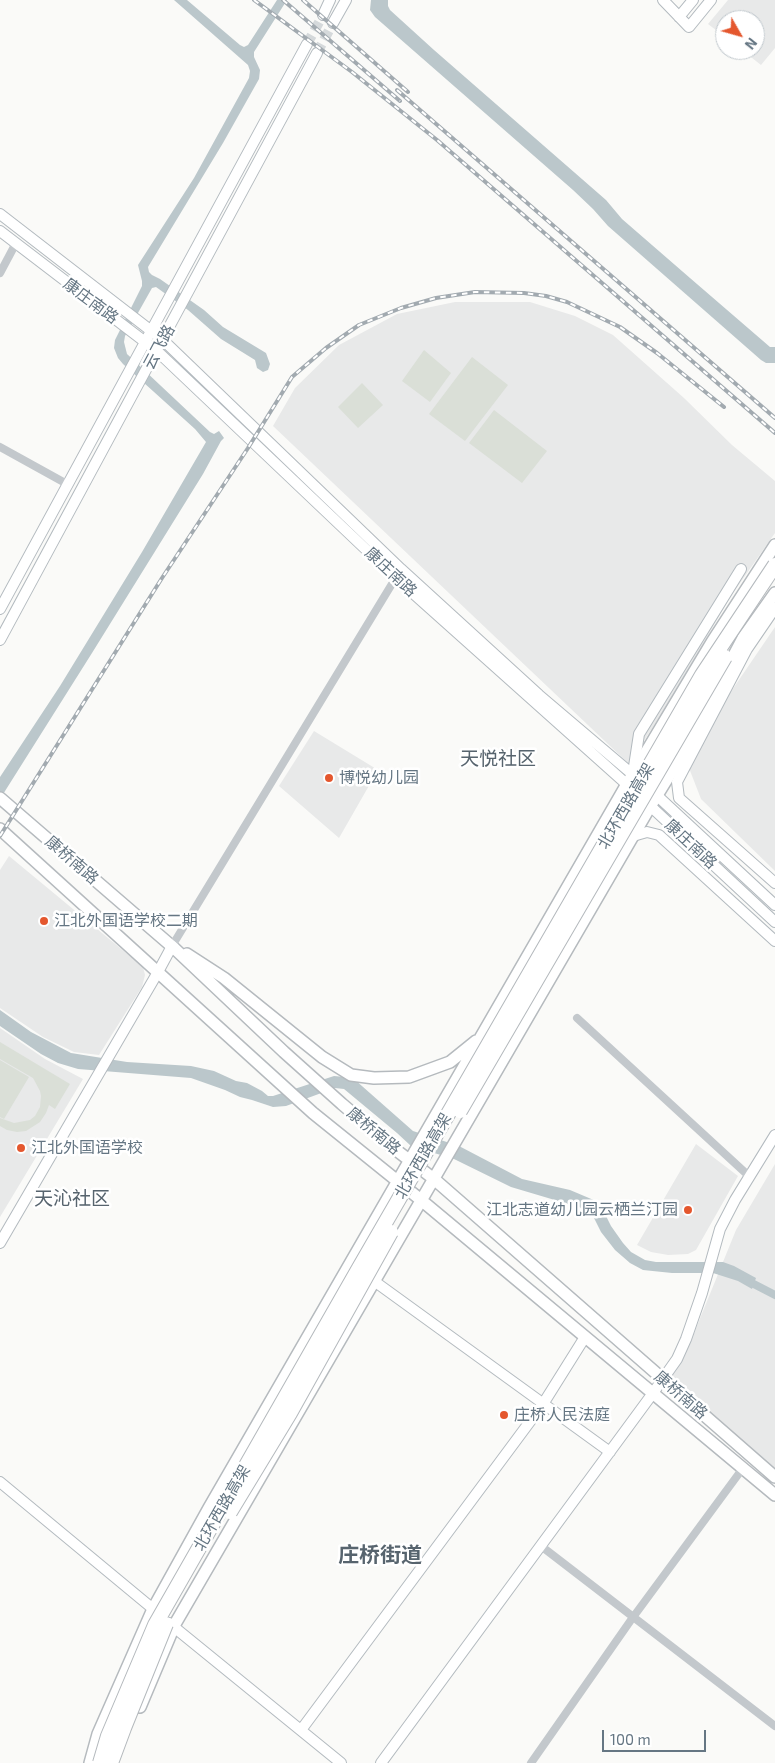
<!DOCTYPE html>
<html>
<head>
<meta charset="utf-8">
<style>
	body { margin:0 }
	#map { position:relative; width:775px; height:1763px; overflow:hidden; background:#fafaf8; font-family:"Exo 2",sans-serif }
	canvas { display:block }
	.north { position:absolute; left:715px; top:10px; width:50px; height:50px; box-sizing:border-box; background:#fff; border:1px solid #c1c8cd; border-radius:50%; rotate:128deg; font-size:14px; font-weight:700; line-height:20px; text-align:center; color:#657683 }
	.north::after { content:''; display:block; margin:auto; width:18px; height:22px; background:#e4572e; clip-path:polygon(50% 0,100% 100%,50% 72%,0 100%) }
	.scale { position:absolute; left:602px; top:1730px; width:104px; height:22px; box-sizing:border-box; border:2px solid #657683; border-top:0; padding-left:6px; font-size:15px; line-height:18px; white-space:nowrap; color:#657683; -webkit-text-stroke:4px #fff; paint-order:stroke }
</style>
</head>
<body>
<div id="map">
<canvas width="775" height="1763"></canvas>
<div class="north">N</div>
<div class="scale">100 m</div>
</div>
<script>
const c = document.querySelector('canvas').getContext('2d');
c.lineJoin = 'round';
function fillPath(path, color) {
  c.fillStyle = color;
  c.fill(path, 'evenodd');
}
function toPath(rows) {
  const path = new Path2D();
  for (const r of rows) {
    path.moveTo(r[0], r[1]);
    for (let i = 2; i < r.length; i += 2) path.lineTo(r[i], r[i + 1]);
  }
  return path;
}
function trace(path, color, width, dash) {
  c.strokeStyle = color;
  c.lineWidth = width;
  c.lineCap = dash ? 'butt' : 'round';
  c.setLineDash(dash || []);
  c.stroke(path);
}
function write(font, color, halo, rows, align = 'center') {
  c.font = font + ' "Exo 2","Noto Sans SC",sans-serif';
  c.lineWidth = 5;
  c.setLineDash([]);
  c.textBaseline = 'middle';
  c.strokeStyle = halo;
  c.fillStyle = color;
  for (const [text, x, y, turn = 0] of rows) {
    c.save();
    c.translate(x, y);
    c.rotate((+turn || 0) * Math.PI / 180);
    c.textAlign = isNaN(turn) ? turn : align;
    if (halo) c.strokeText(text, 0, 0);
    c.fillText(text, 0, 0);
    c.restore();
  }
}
const built = toPath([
	[728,0,775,0,775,48,761,65,742,50,755,50,755,20,725,20,725,37,708,24],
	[455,302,530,302,575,316,613,335,684,398,732,445,775,481,775,533,731,596,671,699,629,764,273,426,295,388,339,345,397,314],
	[775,627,775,871,701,799,689,768,728,696],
	[314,731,378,770,339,838,279,786],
	[9,856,143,967,145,975,142,987,99,1055,74,1052,43,1037,0,1008,0,870],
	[0,1028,45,1059,83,1079,0,1217],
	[696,1144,738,1176,696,1250,688,1254,668,1255,651,1252,637,1245],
	[775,1164,775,1467,773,1470,670,1379,690,1343,736,1230]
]);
const green = toPath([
	[424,350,451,373,430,402,402,381],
	[472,357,508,385,465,441,429,414],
	[362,383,383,405,358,428,338,407],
	[494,410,547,451,522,483,469,443],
	[0,1042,70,1084,55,1109,49,1105,46,1113,40,1122,26,1131,17,1132,7,1130,0,1126,0,1118,14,1123,30,1120,35,1116,40,1107,41,1096,40,1091,33,1078,0,1059],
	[0,1060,29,1077,4,1119,0,1117]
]);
const water = toPath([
	[174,0,187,0,240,45,244,47,248,45,277,0,287,0,254,52,254,57,260,70,259,79,223,143,148,267,149,272,152,275,160,279,204,310,223,327,266,353,270,364,268,370,263,372,257,368,255,360,221,339,188,310,156,287,152,288,125,336,124,342,127,354,210,432,214,434,219,431,224,438,221,441,203,474,92,653,0,799,0,777,60,686,142,552,206,442,195,429,123,364,118,358,114,348,115,340,142,286,142,281,138,265,194,178,249,78,250,71,248,65],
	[371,0,388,0,388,6,390,10,434,50,606,200,622,219,690,278,770,347,775,347,775,363,766,363,761,360,608,226,593,209,573,190,375,17,370,10],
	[0,1010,31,1032,71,1053,127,1062,191,1066,214,1071,236,1081,247,1083,262,1091,268,1096,273,1096,334,1076,345,1077,354,1079,413,1131,459,1146,522,1179,570,1190,596,1201,601,1206,611,1226,623,1243,631,1252,645,1260,656,1262,723,1262,734,1266,756,1278,752,1289,738,1281,713,1273,672,1273,643,1270,630,1263,615,1250,601,1232,593,1216,585,1209,511,1187,454,1159,411,1146,397,1133,344,1089,335,1088,286,1106,273,1107,252,1100,240,1097,225,1090,191,1078,78,1069,58,1063,41,1054,0,1026]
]);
const canal = toPath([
	[746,1280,775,1295]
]);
const secondaryTunnel = toPath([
	[307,44,323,15],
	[317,53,333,23]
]);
const street = toPath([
	[0,273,16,243],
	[0,447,67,484],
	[172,946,398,574],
	[577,1018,750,1177],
	[541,1546,775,1726],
	[531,1763,631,1620,743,1468]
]);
const secondary = toPath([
	[663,0,689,27,711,0],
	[323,15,330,0],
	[679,17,693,0],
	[333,23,346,0],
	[0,214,163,340,401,569,539,695,638,779],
	[0,231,157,351,396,578,632,789],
	[775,608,747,649,677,782,679,798,775,883],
	[0,609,307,44],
	[0,640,317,53],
	[633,773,639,734,741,569],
	[651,790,775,905],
	[646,802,775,922],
	[633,836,647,832,659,835,775,941],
	[0,1243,158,972,172,946],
	[374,1281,610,1452],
	[0,1482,158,1613],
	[169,1623,341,1763],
	[301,1730,543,1404,585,1337],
	[381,1763,653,1393,677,1359,686,1339,702,1293,720,1229,735,1200,775,1135]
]);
const primary = toPath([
	[0,798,175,949,284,1052,342,1104,396,1150,434,1179,775,1477],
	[0,829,313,1113,421,1200,775,1495],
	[187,954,224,978,322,1057,351,1075,374,1078,409,1077,450,1062,476,1041],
	[140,1707,175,1624,651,805,678,761,743,638,775,593],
	[90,1763,98,1734,153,1609,209,1508,627,784,712,642,775,545]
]);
const rail = toPath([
	[254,0,352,72,437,140,775,433],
	[283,0,400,101],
	[303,0,408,92],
	[397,90,775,418],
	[0,836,162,578,248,448,292,377,326,348,359,325,401,308,436,298,475,292,524,293,546,296,567,302,620,327,657,353,724,407]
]);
const highwayBridge = toPath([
	[460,1111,725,657],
	[230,1512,290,1413,391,1232],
	[100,1763,108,1736,155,1625,359,1268,702,675,775,565],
	[111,1763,124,1728,166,1624]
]);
const markers = [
	[329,778,5,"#e4572e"],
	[44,921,5,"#e4572e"],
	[21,1148,5,"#e4572e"],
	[688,1210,5,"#e4572e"],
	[504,1415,5,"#e4572e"]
];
const streetNames = [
	["康庄南路",91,301,37],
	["云飞路",159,347,-62],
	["康庄南路",391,572,43],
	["北环西路高架",626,806,-60],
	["康庄南路",691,844,43],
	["康桥南路",72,860,41],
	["康桥南路",374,1131,40],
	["北环西路高架",423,1156,-60],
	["康桥南路",681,1395,41],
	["北环西路高架",222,1508,-60]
];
const poiNames = [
	["博悦幼儿园",339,778],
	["江北外国语学校二期",54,921],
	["江北外国语学校",31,1148],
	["江北志道幼儿园云栖兰汀园",678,1210,"right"],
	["庄桥人民法庭",514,1415]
];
const quarterNames = [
	["天悦社区",498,759],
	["天沁社区",72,1199]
];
const districtNames = [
	["庄桥街道",380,1555]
];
fillPath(built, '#e8e9e9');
fillPath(green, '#dadfd7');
fillPath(water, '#bbc7cb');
trace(canal, '#bbc7cb', 8);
trace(secondaryTunnel, '#d5d9db', 10, [10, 5]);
trace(secondary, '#b3babf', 12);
trace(primary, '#b5babe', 14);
trace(street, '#c3c8cc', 8);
trace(secondary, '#fff', 10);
trace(primary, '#fff', 11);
trace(rail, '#a2aab0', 4);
trace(rail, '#fff', 2, [5.5]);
trace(highwayBridge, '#b4b9bd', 16, []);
trace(highwayBridge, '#fff', 14);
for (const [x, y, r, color] of markers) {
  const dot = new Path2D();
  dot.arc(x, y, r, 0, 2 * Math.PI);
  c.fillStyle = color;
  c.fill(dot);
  trace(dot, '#fff', 2);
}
write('16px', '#657683', '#fff', streetNames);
write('16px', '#657683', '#fff', poiNames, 'left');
write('19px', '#57646e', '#fff', quarterNames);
write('bold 21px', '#57646e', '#fff', districtNames);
</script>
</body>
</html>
